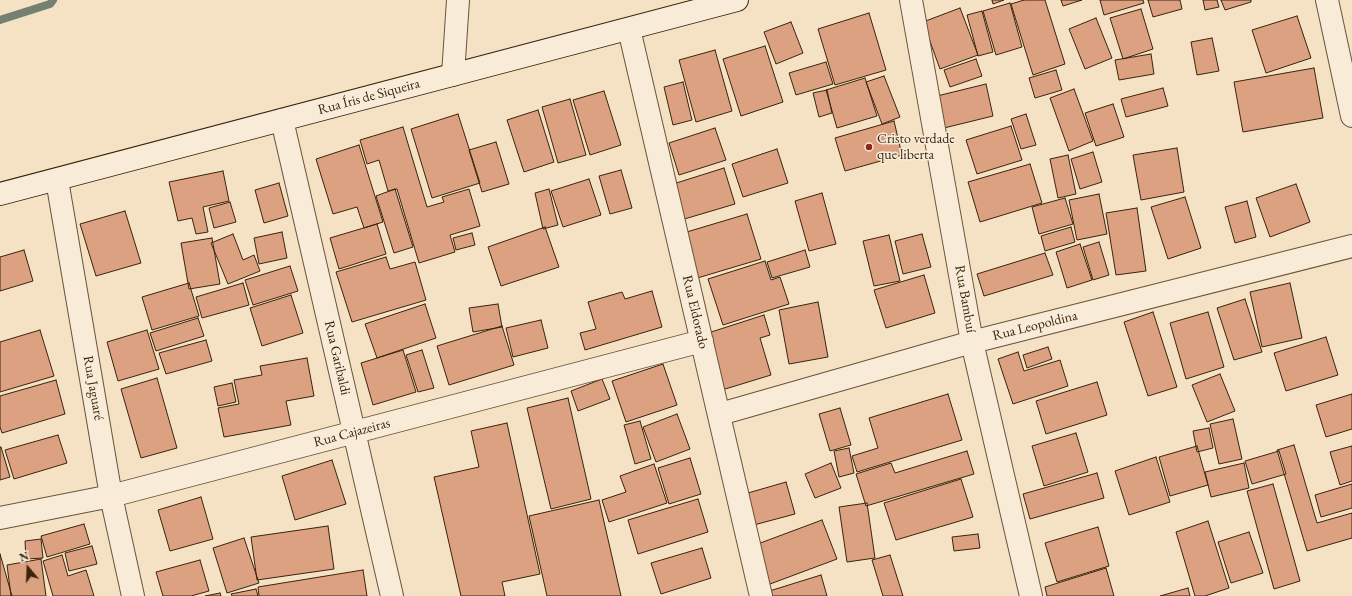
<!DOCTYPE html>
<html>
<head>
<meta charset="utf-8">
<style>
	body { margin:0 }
	#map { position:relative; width:1352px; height:596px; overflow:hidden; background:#f5e2c5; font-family:"EB Garamond",serif }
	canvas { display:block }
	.north { position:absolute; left:8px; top:548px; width:40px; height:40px; -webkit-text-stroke:3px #f8ecd9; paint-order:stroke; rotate:341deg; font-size:11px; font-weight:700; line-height:16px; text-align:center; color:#3a230c }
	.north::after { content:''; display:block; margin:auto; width:14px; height:18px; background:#3a230c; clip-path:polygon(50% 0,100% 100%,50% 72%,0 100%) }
</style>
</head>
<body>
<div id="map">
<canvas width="1352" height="596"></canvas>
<div class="north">N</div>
</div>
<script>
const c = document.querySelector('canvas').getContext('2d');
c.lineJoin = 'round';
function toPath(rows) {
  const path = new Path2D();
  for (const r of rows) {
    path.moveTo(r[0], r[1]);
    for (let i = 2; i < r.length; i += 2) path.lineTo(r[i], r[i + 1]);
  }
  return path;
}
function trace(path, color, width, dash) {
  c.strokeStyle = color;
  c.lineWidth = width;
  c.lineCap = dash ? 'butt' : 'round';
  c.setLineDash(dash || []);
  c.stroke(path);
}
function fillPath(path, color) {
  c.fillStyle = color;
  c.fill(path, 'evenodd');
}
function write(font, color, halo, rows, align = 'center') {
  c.font = font + ' "EB Garamond",serif';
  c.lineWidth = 3;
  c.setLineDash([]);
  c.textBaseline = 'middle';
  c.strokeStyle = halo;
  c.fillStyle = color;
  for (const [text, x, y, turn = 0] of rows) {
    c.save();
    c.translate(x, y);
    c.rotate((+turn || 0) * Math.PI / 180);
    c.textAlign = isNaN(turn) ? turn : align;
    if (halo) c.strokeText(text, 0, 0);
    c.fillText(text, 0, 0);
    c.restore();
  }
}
const stream = toPath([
	[0,20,50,4,53,0]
]);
const building = toPath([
	[992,0,1004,0,993,4,992,0],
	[1024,0,1045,0,1065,64,1033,75,1011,4,1024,0],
	[1061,0,1082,0,1063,6,1061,0],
	[1100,0,1143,0,1144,3,1104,15,1100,0],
	[1148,0,1180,0,1182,9,1153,17,1148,0],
	[1203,0,1217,0,1219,7,1205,10,1203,0],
	[1221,0,1251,0,1251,2,1225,10,1221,0],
	[1010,3,1022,47,996,55,983,11,1010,3],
	[960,8,978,55,940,69,923,22,960,8],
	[1141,9,1153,49,1123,59,1110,18,1141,9],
	[982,11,993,52,978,56,967,15,982,11],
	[869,13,886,70,835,85,818,29,869,13],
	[1297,16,1311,58,1266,73,1252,30,1297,16],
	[1096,18,1112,58,1085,69,1069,29,1096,18],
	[791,22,803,53,776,64,764,32,791,22],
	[1212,38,1219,71,1197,75,1191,42,1212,38],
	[765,46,783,102,741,116,723,59,765,46],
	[715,50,732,111,696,122,679,60,715,50],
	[1151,54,1154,74,1119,80,1115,60,1151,54],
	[976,59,982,76,950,87,944,70,976,59],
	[826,62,833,84,796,95,789,73,826,62],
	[1314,68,1323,118,1243,132,1234,82,1314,68],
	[1056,70,1062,90,1035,98,1029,78,1056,70],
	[884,76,900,117,882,124,866,82,884,76],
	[865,78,877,116,837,128,826,90,865,78],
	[683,82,692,120,673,125,664,87,683,82],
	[986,84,993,116,944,128,937,96,986,84],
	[1163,88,1168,106,1126,117,1121,99,1163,88],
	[1074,89,1093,141,1069,151,1050,98,1074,89],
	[827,90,832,113,819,117,813,93,827,90],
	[604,91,621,145,590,155,573,100,604,91],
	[570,99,586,155,558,163,542,107,570,99],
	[1113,104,1124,137,1096,146,1085,113,1113,104],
	[538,110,554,162,524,172,507,120,538,110],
	[458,114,480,183,432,198,411,129,458,114],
	[1026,114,1036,145,1021,149,1011,119,1026,114],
	[894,121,902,155,845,171,835,138,894,121],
	[1011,126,1022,160,977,174,966,140,1011,126],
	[403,127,427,207,444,202,442,197,469,189,480,226,450,235,455,252,419,263,397,189,388,191,379,160,367,164,360,140,403,127],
	[715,128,726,160,679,175,669,143,715,128],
	[496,142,509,184,482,192,469,150,496,142],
	[359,145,383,222,364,228,357,207,333,214,316,159,359,145],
	[1177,148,1184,192,1141,200,1133,155,1177,148],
	[777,149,788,183,743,197,732,164,777,149],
	[1093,152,1102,182,1080,189,1071,159,1093,152],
	[1068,155,1076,194,1058,198,1050,159,1068,155],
	[1030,164,1042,203,980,222,968,182,1030,164],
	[724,168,735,204,681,220,670,185,724,168],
	[621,170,632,208,610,214,599,176,621,170],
	[223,171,229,201,203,207,208,232,196,234,192,218,178,221,169,182,223,171],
	[589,179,601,215,563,227,551,191,589,179],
	[279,183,288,216,264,223,255,190,279,183],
	[1296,184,1310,222,1270,237,1256,198,1296,184],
	[395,189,413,247,394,253,376,196,395,189],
	[549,189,558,225,543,229,535,193,549,189],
	[822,193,836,244,809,251,795,201,822,193],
	[1099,194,1107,234,1077,240,1069,200,1099,194],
	[1185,197,1201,248,1168,259,1151,207,1185,197],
	[1065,198,1073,224,1039,234,1032,207,1065,198],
	[1247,201,1256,237,1235,243,1225,207,1247,201],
	[230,202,236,222,214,228,209,208,230,202],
	[1137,208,1146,271,1116,275,1106,213,1137,208],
	[125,211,141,263,96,276,80,224,125,211],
	[747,214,761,259,694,279,680,234,747,214],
	[377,224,386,254,339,269,330,238,377,224],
	[545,227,559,267,501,286,488,247,545,227],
	[1071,227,1075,242,1045,251,1041,236,1071,227],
	[282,232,287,258,259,264,254,238,282,232],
	[472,233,475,245,456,250,453,238,472,233],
	[233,234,243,260,254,255,260,271,228,284,211,243,233,234],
	[922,234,931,267,903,274,895,241,922,234],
	[889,235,900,281,874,286,863,241,889,235],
	[212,238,220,284,189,289,181,243,212,238],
	[1099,242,1109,275,1093,280,1083,247,1099,242],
	[1080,244,1092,280,1067,288,1056,252,1080,244],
	[24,250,33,281,0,291,0,257,24,250],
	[805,250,810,267,772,278,767,262,805,250],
	[1045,253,1053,275,984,296,977,274,1045,253],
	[386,257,390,269,415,262,426,300,352,322,336,272,386,257],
	[765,261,771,280,780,277,789,304,723,325,708,279,765,261],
	[290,266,298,291,253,305,245,280,290,266],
	[924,275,935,313,886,328,874,290,924,275],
	[189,283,199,316,152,330,142,297,189,283],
	[243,283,249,305,202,318,196,297,243,283],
	[1290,283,1302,338,1262,347,1250,292,1290,283],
	[652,291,662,327,585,350,580,333,596,329,588,302,622,292,625,299,652,291],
	[291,295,303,333,262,346,250,308,291,295],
	[1245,299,1262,352,1234,360,1217,308,1245,299],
	[818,302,828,357,789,364,779,310,818,302],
	[425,304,436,338,377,358,365,324,425,304],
	[498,304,502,327,473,332,469,308,498,304],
	[1153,312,1177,387,1148,396,1124,322,1153,312],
	[1208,312,1224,367,1186,379,1170,323,1208,312],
	[764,315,770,335,760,338,771,375,722,390,705,334,764,315],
	[198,318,204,336,156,351,150,333,198,318],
	[541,320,548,348,513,357,506,328,541,320],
	[502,326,514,365,449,385,437,346,502,326],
	[40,330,54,376,0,392,0,342,40,330],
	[147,330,159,369,118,381,107,342,147,330],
	[1326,337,1338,375,1286,391,1274,353,1326,337],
	[206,340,212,361,166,374,159,353,206,340],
	[1048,347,1052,359,1027,368,1023,355,1048,347],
	[403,350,416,392,373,405,361,363,403,350],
	[422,350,434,388,418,392,406,355,422,350],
	[1018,352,1024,371,1060,360,1068,386,1013,404,998,359,1018,352],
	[307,358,314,396,286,401,291,425,224,437,218,408,239,404,234,380,262,375,260,366,307,358],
	[663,364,677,405,626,422,612,381,663,364],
	[1220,374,1235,411,1207,422,1192,385,1220,374],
	[157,378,177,448,141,458,121,389,157,378],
	[602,379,610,399,578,411,571,391,602,379],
	[56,380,65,414,2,433,0,427,0,396,56,380],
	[1097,382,1107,415,1046,434,1036,401,1097,382],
	[232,383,236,402,218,406,214,387,232,383],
	[948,394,962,440,857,472,852,456,878,448,869,418,948,394],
	[1352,394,1352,429,1326,437,1316,405,1352,394],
	[568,398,591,499,551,509,527,408,568,398],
	[840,408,851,445,830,451,819,414,840,408],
	[677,414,690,449,656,462,643,427,677,414],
	[1233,419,1242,459,1219,464,1210,424,1233,419],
	[640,421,651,459,635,464,624,425,640,421],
	[507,423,540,574,502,582,505,596,461,596,434,477,479,467,471,431,507,423],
	[1209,428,1213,448,1197,452,1193,431,1209,428],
	[1076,433,1088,472,1044,486,1032,446,1076,433],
	[58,435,67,463,14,479,5,450,58,435],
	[1294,445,1317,523,1352,513,1352,538,1307,551,1277,450,1294,445],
	[1197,446,1208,485,1170,496,1159,457,1197,446],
	[1352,446,1352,481,1340,485,1330,452,1352,446],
	[0,447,1,447,10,477,0,480,0,447],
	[849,448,854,473,839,477,834,451,849,448],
	[967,451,974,474,866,506,856,474,891,463,895,473,967,451],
	[1279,451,1286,474,1252,484,1245,461,1279,451],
	[1156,457,1170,502,1129,515,1115,471,1156,457],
	[690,458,701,494,669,504,658,468,690,458],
	[332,460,346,504,295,520,282,476,332,460],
	[831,463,841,488,815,498,805,474,831,463],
	[1244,463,1249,488,1211,497,1205,472,1244,463],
	[654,464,667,503,609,522,602,500,626,492,620,476,654,464],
	[1097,473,1104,498,1030,519,1023,494,1097,473],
	[961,479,973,517,896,540,884,503,961,479],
	[786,482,795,514,750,526,741,495,786,482],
	[1273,484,1300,581,1274,589,1247,491,1273,484],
	[1352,484,1352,508,1321,517,1315,495,1352,484],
	[201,497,213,539,170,551,158,510,201,497],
	[698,499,708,532,638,554,628,520,698,499],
	[599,500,621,596,547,596,529,516,599,500],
	[867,503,875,558,847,562,839,507,867,503],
	[822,520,837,559,770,584,755,545,822,520],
	[1208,521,1229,588,1205,596,1195,596,1176,532,1208,521],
	[84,524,90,544,47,557,41,536,84,524],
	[328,526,334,569,257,580,251,537,328,526],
	[1098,527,1109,566,1057,582,1045,543,1098,527],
	[1249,532,1263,573,1231,583,1218,542,1249,532],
	[978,534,980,548,954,551,952,537,978,534],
	[244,538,259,583,227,593,213,548,244,538],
	[41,539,43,558,26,559,25,541,41,539],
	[92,546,97,564,69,571,65,553,92,546],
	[702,548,711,578,661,594,651,563,702,548],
	[0,554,12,596,0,596,0,554],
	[62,555,68,576,86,570,94,596,53,596,43,561,62,555],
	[890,555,903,596,883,596,872,560,890,555],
	[41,559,46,596,11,596,7,565,41,559],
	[200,560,209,591,191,596,163,596,156,572,200,560],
	[1106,568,1114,596,1047,596,1045,587,1106,568],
	[363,570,367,596,259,596,258,587,363,570],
	[821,575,827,596,764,596,763,593,821,575],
	[1188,588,1190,596,1160,596,1188,588],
	[256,589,258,596,232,596,231,594,256,589],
	[220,593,221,596,205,596,220,593]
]);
const street = toPath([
	[911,0,972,342,1031,596],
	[1327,0,1352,116],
	[629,29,761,596],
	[453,75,458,0],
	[282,120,392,596],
	[57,180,111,496,133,596],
	[720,414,972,342,1352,246],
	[0,518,111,496,702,341]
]);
const secondary = toPath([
	[0,194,737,0]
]);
const markers = [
	[869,147,4,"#8f2418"]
];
const streetNames = [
	["Rua Íris de Siqueira",369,97,-15],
	["Rua Bambuí",965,299,80],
	["Rua Eldorado",695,312,77],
	["Rua Leopoldina",1035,326,-14],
	["Rua Garibaldi",337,358,77],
	["Rua Jaguaré",93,388,80],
	["Rua Cajazeiras",352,433,-15]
];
const poiNames = [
	["Cristo verdade",877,139],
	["que liberta",877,155]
];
trace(stream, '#758070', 8);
fillPath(building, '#dba181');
trace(building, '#3a230c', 1);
trace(street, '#69533a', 24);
trace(secondary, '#3a230c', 24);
trace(street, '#f8ecd9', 22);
trace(secondary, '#f8ecd9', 22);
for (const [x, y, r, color] of markers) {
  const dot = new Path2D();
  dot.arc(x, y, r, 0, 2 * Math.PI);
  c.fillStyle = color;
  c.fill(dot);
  trace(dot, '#f8ecd9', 1.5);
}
write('14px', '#3a230c', '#f8ecd9', streetNames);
write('14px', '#3a230c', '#f8ecd9', poiNames, 'left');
</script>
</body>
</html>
